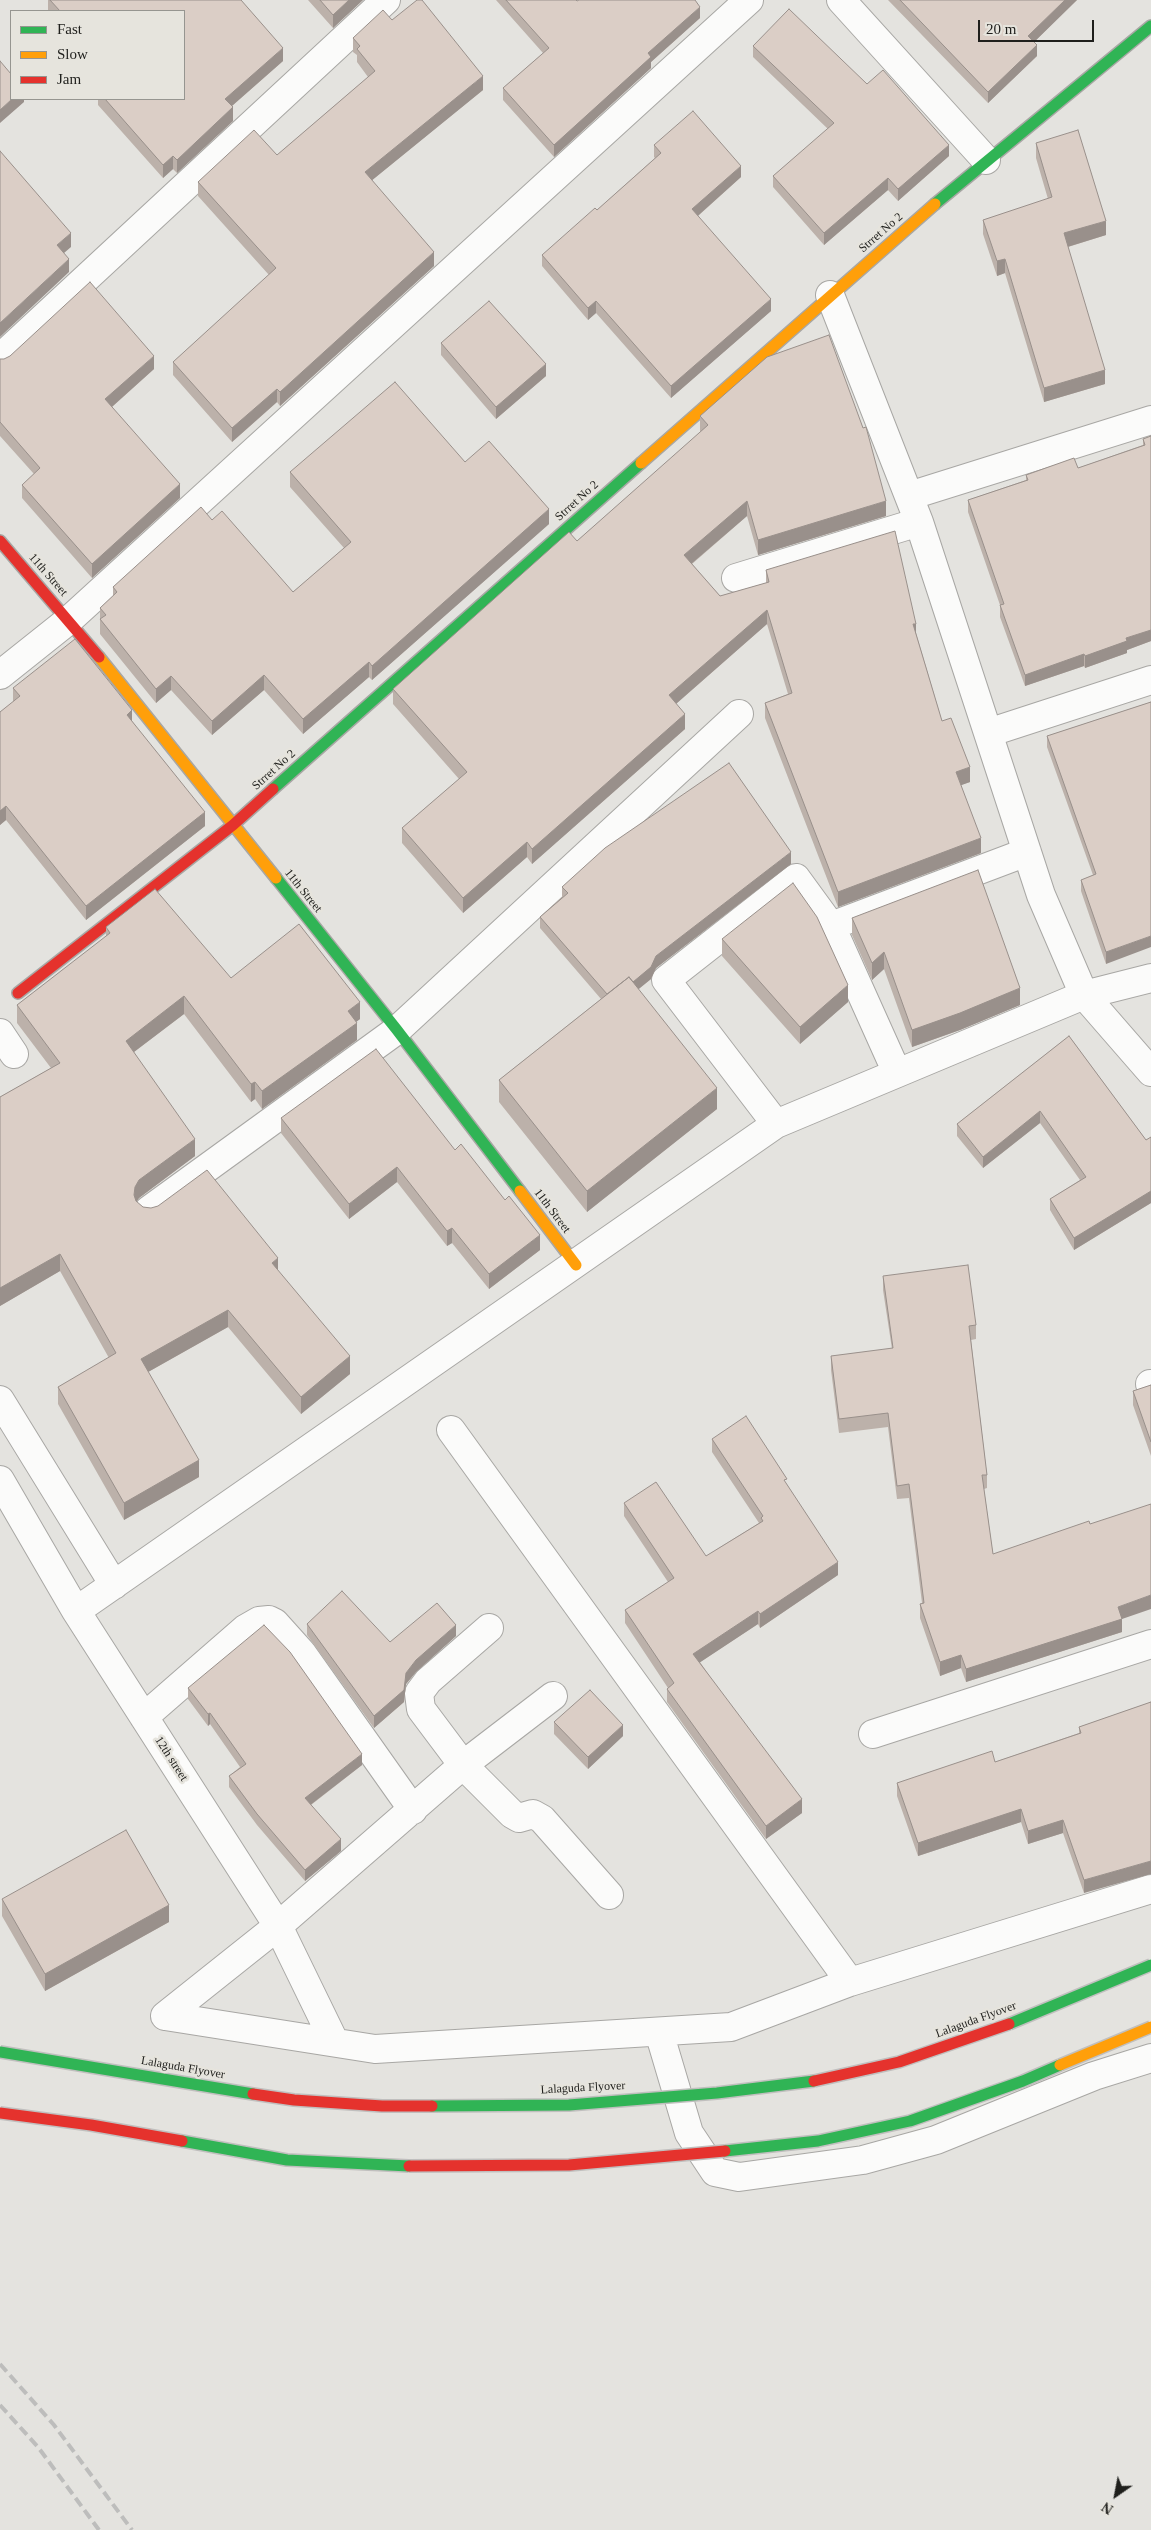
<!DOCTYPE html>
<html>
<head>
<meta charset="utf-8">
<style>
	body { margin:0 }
	#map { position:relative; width:1151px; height:2530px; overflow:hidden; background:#e4e3df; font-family:Georgia,serif }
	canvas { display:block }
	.legend { position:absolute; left:10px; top:10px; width:175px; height:90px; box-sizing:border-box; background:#e6e4dd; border:1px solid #969590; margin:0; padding:6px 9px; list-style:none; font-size:15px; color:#1f1f1c }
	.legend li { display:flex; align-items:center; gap:10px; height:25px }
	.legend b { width:25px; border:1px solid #969590 }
	.north { position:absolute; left:1091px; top:2470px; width:50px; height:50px; -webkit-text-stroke:4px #e6e4dd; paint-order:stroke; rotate:213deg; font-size:14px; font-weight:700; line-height:20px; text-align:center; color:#1f1f1c }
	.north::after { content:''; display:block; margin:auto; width:18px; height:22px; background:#1f1f1c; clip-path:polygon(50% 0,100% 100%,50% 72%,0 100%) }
	.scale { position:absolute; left:978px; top:20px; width:116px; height:22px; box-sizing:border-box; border:2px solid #1f1f1c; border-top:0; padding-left:6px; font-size:15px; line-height:18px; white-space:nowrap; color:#1f1f1c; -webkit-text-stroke:4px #e6e4dd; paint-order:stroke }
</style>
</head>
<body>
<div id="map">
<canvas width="1151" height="2530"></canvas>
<ul class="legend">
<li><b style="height:6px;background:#30b455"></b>Fast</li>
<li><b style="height:6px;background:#ff9f0a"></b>Slow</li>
<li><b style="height:6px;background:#e5322d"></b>Jam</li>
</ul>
<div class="north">N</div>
<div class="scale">20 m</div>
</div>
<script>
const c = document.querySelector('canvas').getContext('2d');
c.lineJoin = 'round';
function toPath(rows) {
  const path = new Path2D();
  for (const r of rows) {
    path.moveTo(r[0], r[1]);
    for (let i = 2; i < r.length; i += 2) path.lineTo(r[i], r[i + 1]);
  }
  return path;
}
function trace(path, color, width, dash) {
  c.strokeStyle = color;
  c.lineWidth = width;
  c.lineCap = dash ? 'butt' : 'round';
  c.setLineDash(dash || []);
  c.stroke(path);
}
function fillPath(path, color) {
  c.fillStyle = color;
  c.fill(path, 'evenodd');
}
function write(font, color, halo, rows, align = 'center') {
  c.font = font + ' Georgia,serif';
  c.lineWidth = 5;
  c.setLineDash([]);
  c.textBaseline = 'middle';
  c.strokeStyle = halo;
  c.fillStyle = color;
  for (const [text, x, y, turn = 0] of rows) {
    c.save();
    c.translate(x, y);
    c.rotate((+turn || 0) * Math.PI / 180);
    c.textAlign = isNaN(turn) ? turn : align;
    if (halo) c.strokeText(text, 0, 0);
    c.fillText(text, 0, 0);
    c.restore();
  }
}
const street = toPath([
	[841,0,986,160],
	[830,295,919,522,1041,895,1084,995,1151,1072],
	[0,358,386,0],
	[909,496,1151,420],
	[736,578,919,522],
	[0,675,69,620,749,0],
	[988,733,1151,680],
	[831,926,1027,852],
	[0,1033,14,1054],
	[776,1124,666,980,796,878,831,926,897,1073],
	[149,1210,397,1030,739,714],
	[1150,1384,1151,1384],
	[0,1400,114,1585],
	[451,1430,850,1982],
	[0,1480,76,1611,278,1926,334,2041],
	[76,1611,776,1124,1084,995,1151,978],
	[489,1628,428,1681,419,1693,421,1709,463,1765,512,1814,519,1818,533,1814,542,1819,609,1895],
	[144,1717,245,1629,259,1621,269,1620,275,1623,302,1653,413,1810],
	[873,1734,1151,1644],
	[165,2016,375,2049,731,2027,850,1982,1151,1889],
	[165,2016,278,1926,463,1765,553,1696],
	[659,2032,689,2133,715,2172,739,2177,863,2160,936,2140,1094,2076,1151,2058]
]);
const fast = toPath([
	[935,204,1151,26],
	[273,789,641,463],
	[276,878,397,1030,520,1191]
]);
const slow = toPath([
	[641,463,935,204],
	[99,657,276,878],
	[520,1191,576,1265]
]);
const jam = toPath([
	[0,541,99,657],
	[18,993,233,825,273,789]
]);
const rail = toPath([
	[0,2364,54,2425,132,2530],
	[0,2405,38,2447,99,2530]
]);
const fastBridge = toPath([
	[1009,2024,1151,1965],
	[0,2052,253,2094],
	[432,2106,569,2105,717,2093,814,2081],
	[182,2141,287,2160,409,2166],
	[725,2151,818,2141,910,2121,1023,2081,1060,2065]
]);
const slowBridge = toPath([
	[1060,2065,1151,2027]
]);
const jamBridge = toPath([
	[814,2081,899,2062,1009,2024],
	[253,2094,294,2100,382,2106,432,2106],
	[0,2113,91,2125,182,2141],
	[409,2166,569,2165,725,2151]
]);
const wall = toPath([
	[48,0,241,0,283,61,232,106,233,121,177,173,173,169,163,178,98,105,98,99,184,99,184,11,48,11],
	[308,0,363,0,333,28],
	[496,0,576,0,577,1,700,18,651,62,651,68,554,157,503,100,503,88,543,53],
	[888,0,1077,0,1034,42,1037,56,988,103],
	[392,20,483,90,372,180,434,266,280,406,277,402,232,442,173,375,173,362,269,275,198,196,198,182,277,155,368,77,357,62,357,55,353,52,353,38],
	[753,46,867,84,949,156,898,201,888,190,824,245,773,187,773,176,828,129,753,57],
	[1036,143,1106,235,1068,247,1105,384,1044,402,1005,273,997,276,983,234,983,220,1048,199,1036,158],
	[654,145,741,177,698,216,771,311,671,398,596,313,588,320,542,266,542,255,597,210,655,158,654,157],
	[441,343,546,376,496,419,441,355],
	[0,359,154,369,112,407,180,498,92,578,22,498,22,485,34,474,0,436],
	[700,416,886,516,758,555,747,516,692,564,720,596,766,583,766,570,916,633,942,721,970,782,961,785,981,853,838,907,765,718,765,703,788,694,767,624,676,704,685,729,532,864,527,857,463,913,402,843,402,828,459,779,393,704,393,689,577,541,701,432,700,431],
	[1151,436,1151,641,1127,650,1127,653,1085,668,1084,666,1025,686,1000,617,1000,605,968,512,968,500,1026,480,1026,475,1078,468,1143,445,1143,439],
	[465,462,549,524,372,680,369,677,303,734,264,690,212,735,171,690,156,703,100,634,100,608,113,596,113,587,212,520,293,592,344,548,290,487,290,472],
	[13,688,132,721,205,826,86,920,6,820,0,825,0,712,13,702],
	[1151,702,1106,964,1081,891,1081,880,1093,875,1047,747,1047,736],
	[791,864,656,968,651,979,638,989,717,1109,587,1212,499,1102,499,1080,601,999,540,928,540,917,562,897,562,887],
	[852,918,1020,1005,960,1030,912,1047,884,969,872,980,852,935],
	[106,927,231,978,360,1019,356,1022,357,1040,262,1109,255,1099,251,1102,184,1014,134,1052,195,1156,139,1198,136,1202,143,1207,278,1271,350,1374,301,1414,228,1327,148,1372,199,1477,124,1520,58,1404,58,1387,109,1358,60,1271,0,1306,0,1097,51,1068,17,1023,17,1005,106,937],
	[722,939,848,1002,800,1044,722,956],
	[1069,1036,1146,1140,1151,1137,1151,1203,1074,1250,1050,1210,1050,1199,1080,1180,1040,1123,983,1168,957,1136,957,1124],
	[281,1118,455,1150,540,1250,489,1289,452,1243,447,1246,397,1182,349,1219,281,1133],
	[883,1276,976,1325,976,1339,971,1340,987,1475,987,1488,984,1489,993,1554,1122,1619,1122,1632,966,1682,961,1668,940,1676,920,1618,920,1604,922,1603,909,1498,897,1499,888,1427,839,1433,831,1370,831,1356,892,1349,883,1290],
	[1151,1385,1151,1456,1133,1405,1133,1391],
	[712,1439,787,1485,838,1575,760,1628,758,1624,700,1662,802,1813,766,1839,667,1702,667,1689,668,1688,625,1623,625,1610,668,1582,624,1516,624,1503,706,1556,759,1523,712,1452],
	[307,1624,390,1642,456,1636,416,1672,406,1684,404,1702,374,1728,307,1635],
	[188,1688,362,1765,311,1805,341,1851,305,1881,257,1825,229,1787,229,1776,240,1767,210,1724,208,1726,188,1699],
	[1151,1702,1084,1893,1063,1833,1028,1844,1021,1822,918,1856,897,1796,897,1783,995,1762,1079,1733,1079,1727],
	[554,1722,623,1736,588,1769,554,1734],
	[2,1899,169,1922,45,1991,2,1916]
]);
const shadedWall = toPath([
	[349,0,363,0,333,28,333,15],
	[1065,0,1077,0,1028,48,1028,36],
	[700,7,700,18,651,62,651,68,554,157,554,145,648,53],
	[1037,45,1037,56,988,103,988,92],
	[283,48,283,61,225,112,225,99],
	[483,76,483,90,365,186,365,172],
	[12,99,24,99,24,102,0,123,0,110],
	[233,107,233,121,177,173,177,160],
	[949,145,949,156,898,201,898,189],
	[173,156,173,169,163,178,163,165],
	[741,166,741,177,692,221,692,209],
	[888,178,888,190,824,245,824,233],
	[1106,221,1106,235,1064,248,1064,233],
	[71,233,71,247,57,259,57,245],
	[434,252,434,266,280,406,280,392],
	[69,259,69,272,0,337,0,323],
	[1005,259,1005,273,997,276,997,261],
	[771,299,771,311,671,398,671,386],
	[596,301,596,313,588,320,588,308],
	[154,356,154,369,105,413,105,399],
	[546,364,546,376,496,419,496,407],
	[1105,370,1105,384,1044,402,1044,388],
	[277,389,277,402,232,442,232,428],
	[180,484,180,498,92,578,92,564],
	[747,501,747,516,684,570,684,555],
	[886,501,886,516,758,555,758,540],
	[549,509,549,524,372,680,372,666],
	[767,610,767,624,669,710,669,695],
	[913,624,916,624,916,639],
	[1151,630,1151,641,1127,650,1127,653,1085,668,1085,656,1126,638],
	[1084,654,1084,666,1025,686,1025,675],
	[369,662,369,677,303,734,303,719],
	[264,675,264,690,212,735,212,721],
	[171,676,171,690,156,703,156,689],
	[132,710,132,724,127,715],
	[685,714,685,729,532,864,532,849],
	[970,767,970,782,956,787,956,772],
	[6,806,6,820,0,825,0,811],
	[205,812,205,826,86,920,86,906],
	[981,838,981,853,838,907,838,892],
	[527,842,527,857,463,913,463,898],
	[791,852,791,864,656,968,651,979,612,1011,612,1000,656,956],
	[1151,936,1151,947,1106,964,1106,952],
	[884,952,884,969,872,980,872,963],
	[848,985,848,1002,800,1044,800,1027],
	[1020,988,1020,1005,960,1030,912,1047,912,1030],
	[184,996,184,1014,126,1058,126,1041],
	[360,1002,360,1019,348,1028,348,1011],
	[357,1023,357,1040,262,1109,262,1091],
	[255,1082,255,1099,251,1102,251,1084],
	[717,1088,717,1109,587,1212,587,1191],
	[1040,1111,1040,1123,983,1168,983,1157],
	[195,1139,195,1156,139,1198,135,1204,134,1195,135,1187,139,1180],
	[397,1167,397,1182,349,1219,349,1204],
	[1151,1191,1151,1203,1074,1250,1074,1238],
	[452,1228,452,1243,447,1246,447,1231],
	[540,1235,540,1250,489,1289,489,1274],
	[60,1254,60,1271,0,1306,0,1288],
	[278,1258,278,1275,272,1263],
	[228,1310,228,1327,141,1376,141,1359],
	[350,1356,350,1374,301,1414,301,1397],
	[199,1460,199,1477,124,1520,124,1503],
	[838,1562,838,1575,760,1628,760,1614],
	[1151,1595,1151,1609,1122,1619,1122,1632,966,1682,966,1669,1118,1607],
	[758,1611,758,1624,693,1667,693,1654],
	[456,1625,456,1636,416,1672,406,1684,404,1702,374,1728,374,1716,416,1660],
	[961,1655,961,1668,940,1676,940,1662],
	[210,1713,210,1724,208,1726,208,1714],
	[623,1725,623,1736,588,1769,588,1757],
	[362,1754,362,1765,305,1809,305,1798],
	[802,1799,802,1813,766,1839,766,1826],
	[1021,1809,1021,1822,918,1856,918,1843],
	[1063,1820,1063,1833,1028,1844,1028,1831],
	[341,1839,341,1851,305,1881,305,1870],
	[1151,1861,1151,1874,1084,1893,1084,1880],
	[169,1905,169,1922,45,1991,45,1974]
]);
const building = toPath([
	[50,0,241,0,283,48,225,99,233,107,177,160,173,156,163,165,105,99,184,99,184,11,60,11,50,0],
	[320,0,349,0,333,15,320,0],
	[417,0,422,0,483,76,365,172,434,252,280,392,277,389,232,428,173,362,276,268,198,182,254,130,277,155,375,71,357,49,360,46,353,38,383,10,392,20,417,0],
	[506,0,576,0,577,1,579,0,695,0,700,7,648,53,651,57,554,145,503,88,549,48,506,0],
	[900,0,1065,0,1028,36,1037,45,988,92,900,0],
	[789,9,867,84,883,70,949,145,898,189,888,178,824,233,773,176,834,123,753,46,789,9],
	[0,61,11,74,11,99,12,99,0,110,0,61],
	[693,111,741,166,692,209,771,299,671,386,596,301,588,308,542,255,595,208,597,210,661,153,654,145,693,111],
	[1078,130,1106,221,1064,233,1105,370,1044,388,1005,259,997,261,983,220,1052,197,1036,143,1078,130],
	[0,151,71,233,57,245,69,259,0,323,0,151],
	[90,282,154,356,105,399,180,484,92,564,22,485,40,468,0,422,0,359,4,359,10,356,90,282],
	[489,301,546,364,496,407,441,343,489,301],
	[829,335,863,428,866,427,886,501,758,540,747,501,684,555,720,596,769,582,766,570,895,531,916,624,913,624,942,721,951,718,970,767,956,772,981,838,838,892,765,703,792,693,767,610,669,695,685,714,532,849,527,842,463,898,402,828,467,772,393,689,569,532,577,541,708,425,700,416,767,357,829,335],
	[395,382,465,462,489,441,549,509,372,666,369,662,303,719,264,675,212,721,171,676,156,689,100,619,106,615,100,608,117,592,113,587,201,507,212,520,222,511,293,592,351,542,290,472,395,382],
	[1151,436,1151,630,1126,638,1127,641,1085,656,1084,654,1025,675,1000,605,1004,604,968,500,1028,480,1026,475,1074,458,1078,468,1145,445,1143,439,1151,436],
	[75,639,132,710,127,715,205,812,86,906,6,806,0,811,0,712,20,696,13,688,75,639],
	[1151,702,1151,936,1106,952,1081,880,1096,874,1047,736,1151,702],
	[729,763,791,852,656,956,651,967,633,982,629,977,607,994,540,917,568,893,562,887,605,848,729,763],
	[978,870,1020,988,960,1013,912,1030,884,952,872,963,852,918,978,870],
	[793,883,817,917,848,985,800,1027,722,939,793,883],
	[155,889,231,978,299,924,360,1002,348,1011,357,1023,262,1091,255,1082,251,1084,184,996,126,1041,195,1139,139,1180,135,1187,134,1195,136,1201,143,1207,151,1208,158,1206,207,1170,278,1258,272,1263,350,1356,301,1397,228,1310,141,1359,199,1460,124,1503,58,1387,116,1353,60,1254,0,1288,0,1097,60,1063,17,1005,110,933,106,927,155,889],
	[629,977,717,1088,587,1191,499,1080,629,977],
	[1069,1036,1146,1140,1151,1137,1151,1191,1074,1238,1050,1199,1086,1177,1040,1111,983,1157,957,1124,1069,1036],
	[376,1049,455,1150,461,1144,505,1200,509,1196,540,1235,489,1274,452,1228,447,1231,397,1167,349,1204,281,1118,376,1049],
	[968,1265,976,1325,969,1326,987,1475,982,1475,993,1554,1089,1521,1090,1524,1151,1504,1151,1595,1118,1607,1122,1619,966,1669,961,1655,940,1662,920,1604,924,1603,909,1484,897,1486,888,1413,839,1419,831,1356,893,1348,883,1276,968,1265],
	[1151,1385,1151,1442,1133,1391,1151,1385],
	[746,1416,787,1479,784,1480,838,1562,760,1614,758,1611,693,1654,802,1799,766,1826,667,1689,674,1683,625,1610,674,1578,624,1503,656,1482,706,1556,763,1521,761,1518,763,1516,712,1439,746,1416],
	[342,1591,390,1642,437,1603,456,1625,416,1660,406,1673,404,1690,374,1716,307,1624,342,1591],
	[264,1625,290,1652,362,1754,305,1798,341,1839,305,1870,257,1814,229,1776,246,1764,210,1713,208,1714,188,1688,264,1625],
	[590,1690,623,1725,588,1757,554,1722,590,1690],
	[1151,1702,1151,1861,1084,1880,1063,1820,1028,1831,1021,1809,918,1843,897,1783,992,1751,995,1762,1081,1733,1079,1727,1151,1702],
	[126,1830,169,1905,45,1974,2,1899,126,1830]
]);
const streetNames = [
	["Strret No 2",881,233,-41],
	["Strret No 2",577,501,-42],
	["11th Street",48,575,49],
	["Strret No 2",274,770,-42],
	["11th Street",303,891,51],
	["11th Street",552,1211,53],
	["12th street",171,1759,57],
	["Lalaguda Flyover",976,2020,-20],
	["Lalaguda Flyover",183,2068,10],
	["Lalaguda Flyover",583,2088,-3]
];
trace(street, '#a8a7a4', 30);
trace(fast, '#a8a7a4', 14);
trace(slow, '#a8a7a4', 14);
trace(jam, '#a8a7a4', 14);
trace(street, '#fbfbfa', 28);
trace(fast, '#30b455', 11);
trace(slow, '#ff9f0a', 11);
trace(jam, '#e5322d', 11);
trace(rail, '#bdbdbc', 4, [10, 5]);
trace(fastBridge, '#c0bfbe', 14, []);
trace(slowBridge, '#c0bfbe', 14, []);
trace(jamBridge, '#c0bfbe', 14, []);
trace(fastBridge, '#30b455', 11);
trace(slowBridge, '#ff9f0a', 11);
trace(jamBridge, '#e5322d', 11);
fillPath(wall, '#bcb1aa');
fillPath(shadedWall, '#99908b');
fillPath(building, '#dbcec6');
trace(building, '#99908b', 1);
write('12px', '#1f1f1c', '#e6e4dd', streetNames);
</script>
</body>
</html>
